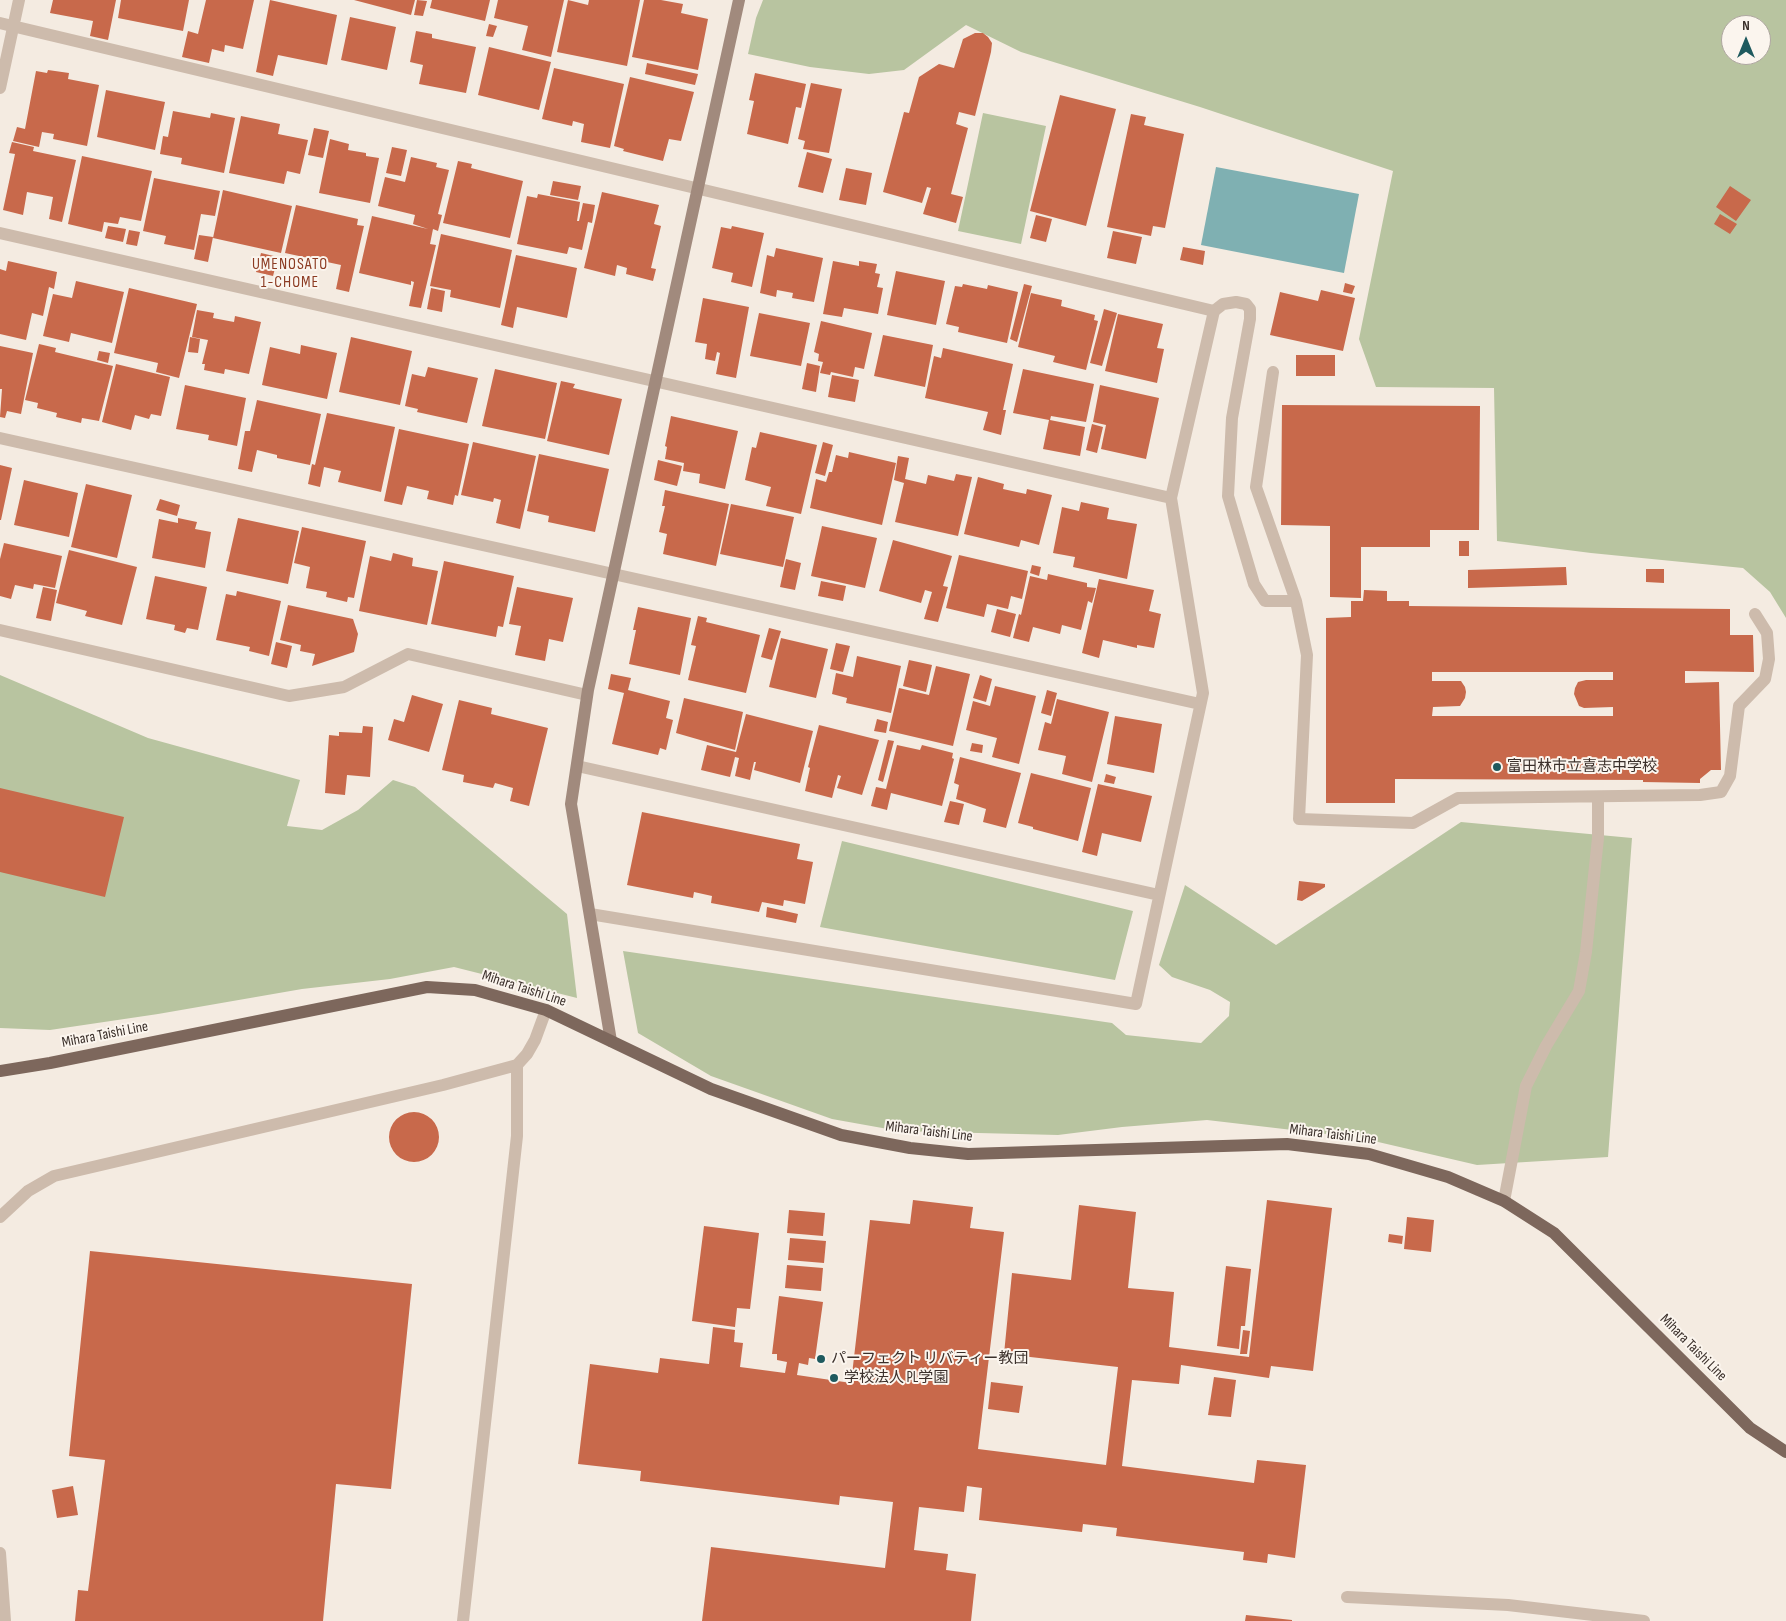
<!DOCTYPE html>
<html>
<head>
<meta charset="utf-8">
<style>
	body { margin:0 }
	#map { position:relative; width:1786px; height:1621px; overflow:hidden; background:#f4ebe1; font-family:"Sofia Sans Condensed",sans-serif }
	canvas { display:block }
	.north { position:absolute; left:1721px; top:15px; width:50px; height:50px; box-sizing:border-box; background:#fbf5ee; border:1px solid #aea6a0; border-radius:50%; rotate:0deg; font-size:14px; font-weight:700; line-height:20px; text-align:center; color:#3b302b }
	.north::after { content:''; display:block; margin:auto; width:18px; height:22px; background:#1f5a5e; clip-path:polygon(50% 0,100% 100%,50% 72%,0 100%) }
</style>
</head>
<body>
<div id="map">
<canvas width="1786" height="1621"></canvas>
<div class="north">N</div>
</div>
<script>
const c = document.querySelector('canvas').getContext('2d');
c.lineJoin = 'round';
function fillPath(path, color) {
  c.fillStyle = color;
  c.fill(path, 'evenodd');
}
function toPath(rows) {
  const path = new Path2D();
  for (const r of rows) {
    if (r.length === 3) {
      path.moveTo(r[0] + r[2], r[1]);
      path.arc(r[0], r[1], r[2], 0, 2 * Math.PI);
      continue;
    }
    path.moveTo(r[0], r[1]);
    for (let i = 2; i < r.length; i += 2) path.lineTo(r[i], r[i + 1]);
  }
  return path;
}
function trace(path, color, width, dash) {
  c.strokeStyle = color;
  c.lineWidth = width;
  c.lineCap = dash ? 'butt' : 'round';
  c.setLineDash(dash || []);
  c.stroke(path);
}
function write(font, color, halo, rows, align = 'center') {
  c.font = font + ' "Sofia Sans Condensed","Noto Sans JP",sans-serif';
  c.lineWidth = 4;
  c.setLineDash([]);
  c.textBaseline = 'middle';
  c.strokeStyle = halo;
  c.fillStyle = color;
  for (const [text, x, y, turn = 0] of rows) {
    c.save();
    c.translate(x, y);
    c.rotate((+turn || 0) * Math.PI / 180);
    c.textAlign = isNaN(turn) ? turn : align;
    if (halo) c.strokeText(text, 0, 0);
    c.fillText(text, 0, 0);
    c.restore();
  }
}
const green = toPath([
	[763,0,1786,0,1786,618,1770,592,1743,568,1591,553,1497,541,1494,388,1376,387,1359,339,1393,171,1200,107,1021,52,966,25,904,70,869,74,810,67,748,54,756,18],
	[1731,25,1761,25,1761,55,1731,55],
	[983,113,1046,126,1021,244,958,231],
	[0,675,148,738,300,780,287,826,322,830,358,810,393,780,415,787,567,914,577,998,454,967,390,979,302,989,158,1014,50,1030,0,1028],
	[1461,822,1632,838,1608,1157,1477,1165,1361,1138,1207,1120,1122,1127,1058,1135,899,1131,832,1119,711,1076,638,1033,623,951,1112,1023,1126,1035,1201,1043,1229,1016,1230,1002,1210,990,1172,977,1159,965,1185,885,1276,945],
	[842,841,1133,911,1115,980,820,927]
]);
const water = toPath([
	[1216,167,1359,194,1344,273,1201,245]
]);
const building = toPath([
	[53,0,116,0,108,40,90,36,93,21,50,13],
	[121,0,189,0,183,31,118,18],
	[206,0,254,0,243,49,225,45,224,52,212,49,209,63,182,57,188,31,198,34],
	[270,0,337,15,327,65,278,55,273,76,256,72],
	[354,0,415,0,411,15],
	[417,0,427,1,423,16,414,15],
	[432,0,490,0,485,21,430,8],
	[498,0,564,0,551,57,522,50,528,26,494,18],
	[568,0,588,5,589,0,640,0,627,66,557,52],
	[644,0,661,0,683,4,681,13,708,19,698,70,632,57],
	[350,17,396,27,387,70,341,60],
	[489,24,497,26,493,37,486,36],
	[416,31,432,34,432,38,476,47,466,93,419,84,423,65,410,62],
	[975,33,983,33,988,37,992,43,991,52,975,116,959,112,956,124,968,128,951,194,963,197,956,223,923,214,931,188,927,187,922,203,883,192,904,112,909,113,919,77,939,64,954,68,963,39],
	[489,47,551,62,539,110,478,95],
	[647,63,698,74,695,85,645,74],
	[554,68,624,84,610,148,581,142,584,124,573,121,572,126,542,119],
	[48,70,69,73,68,79,99,85,87,146,53,139,54,134,42,132,39,147,13,141,17,127,25,129,36,71,47,73],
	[755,73,806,84,801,108,796,107,788,144,747,134,754,101,749,100],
	[630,77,694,92,681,141,669,139,663,161,623,151,624,149,614,146],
	[811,83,842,89,829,153,803,149,805,141,798,139],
	[106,90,165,102,155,150,97,137],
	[1060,95,1116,109,1086,226,1030,211],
	[173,111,210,118,211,113,235,118,224,173,181,164,182,158,160,154,163,136,168,137],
	[1131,114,1146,117,1144,125,1184,134,1165,228,1153,226,1151,236,1107,227],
	[241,116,280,124,278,134,308,140,300,174,287,171,284,184,229,173],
	[314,128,329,131,323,158,308,155],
	[330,139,349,144,348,150,366,153,366,156,379,158,370,203,319,193],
	[12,142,34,147,33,151,76,160,62,222,49,219,53,197,27,192,23,215,3,210,15,154,9,153],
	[392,147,407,150,401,176,386,173],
	[807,152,832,159,823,193,798,187],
	[82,156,152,171,141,221,120,217,118,224,104,222,102,232,68,224],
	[411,157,437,163,436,167,449,170,438,214,442,215,438,231,433,229,430,244,436,245,421,308,409,306,414,282,411,281,411,285,359,273,372,216,428,229,413,224,415,215,378,206,385,177,405,182],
	[458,161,472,164,471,168,523,181,510,238,443,223],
	[846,168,872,173,866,205,839,200],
	[154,178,220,191,215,216,201,214,194,250,164,244,166,236,143,231],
	[553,181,581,186,578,200,550,195],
	[1730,186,1751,200,1736,221,1716,207],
	[223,190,292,206,281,253,213,238],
	[602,192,659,205,654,224,661,226,651,268,656,269,653,281,626,274,627,268,617,265,615,276,584,268],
	[538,194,580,202,577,221,579,221,583,203,595,205,592,223,588,222,582,250,569,247,567,254,517,244,527,196,537,198],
	[296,205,358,219,357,225,364,226,349,292,336,289,341,265,285,253],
	[1720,214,1737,224,1730,234,1714,224],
	[1036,215,1052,219,1046,242,1030,238],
	[108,226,126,229,123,242,105,238],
	[732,226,764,233,752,287,731,282,733,273,712,268,721,227,731,229],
	[129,230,140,232,137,246,126,244],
	[1113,231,1142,237,1136,264,1107,258],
	[441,234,512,250,500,308,450,297,451,290,430,286],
	[199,235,213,237,208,262,194,259],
	[1183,247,1205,251,1203,265,1180,260],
	[776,248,823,258,814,302,792,298,793,293,777,290,776,297,760,293,767,255,774,257],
	[261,253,278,257,273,276,256,272],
	[516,255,577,268,567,318,517,307,513,328,501,325],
	[8,261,57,272,54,289,49,287,43,316,32,313,26,340,0,334,0,269,6,271],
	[833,261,859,266,859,261,877,264,875,273,880,274,877,287,883,288,878,314,844,308,842,317,823,314],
	[896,271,945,281,936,325,887,315],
	[76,281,124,292,112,343,71,333,69,342,43,336,53,294,72,298],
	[1345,283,1355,286,1352,294,1343,292],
	[963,284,987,289,988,285,1018,292,1007,343,958,332,959,327,946,324,955,286,962,287],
	[1024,284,1032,286,1017,342,1010,339],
	[129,288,197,304,179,378,156,372,158,363,114,353],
	[431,288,445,291,442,312,427,309],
	[1321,290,1355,298,1343,351,1270,335,1280,292,1318,301],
	[1031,293,1062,300,1061,306,1095,315,1094,320,1098,321,1086,370,1053,362,1055,356,1018,347],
	[703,298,749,307,736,378,716,374,720,353,717,352,715,361,705,359,707,344,695,342],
	[1104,309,1117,313,1102,366,1090,363],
	[197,310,214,313,213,318,234,322,235,316,261,322,249,374,225,369,224,374,204,370,205,364,202,364,208,340,192,337],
	[759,313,810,323,801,366,750,356],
	[1118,314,1163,324,1157,348,1164,349,1157,383,1105,371],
	[821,321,872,333,864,369,855,367,853,377,831,372,830,375,820,373,823,362,818,361,819,354,814,352],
	[883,335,933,345,925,387,874,376],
	[190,337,200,339,198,353,188,352],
	[351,337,412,351,400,405,339,392],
	[39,344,56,348,55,352,113,366,99,421,82,418,81,423,56,417,57,413,37,408,38,403,25,400],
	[301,345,337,353,327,399,262,385,270,347,300,354],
	[0,346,33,353,21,414,7,411,5,418,0,417,2,389,0,389],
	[943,348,1013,364,1003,410,1006,410,1001,435,983,430,988,412,925,398,934,356,941,358],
	[99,351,110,353,108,363,97,360],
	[1296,355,1335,355,1335,376,1296,376],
	[807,363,820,366,816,392,802,389],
	[116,364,170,377,161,416,151,414,149,419,135,415,131,430,102,422],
	[428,367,478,378,467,423,417,412,418,409,405,406,412,374,425,377],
	[495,369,557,383,545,439,482,426],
	[1023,369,1094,384,1086,422,1051,416,1050,420,1085,427,1080,456,1043,449,1049,420,1013,413],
	[832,375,859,380,855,402,828,397],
	[561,381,575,384,573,388,622,399,609,455,547,441],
	[185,385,246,398,237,446,208,440,209,435,176,429],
	[1100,385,1159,398,1146,459,1101,449,1106,425,1093,422],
	[257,400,321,414,310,465,277,458,277,455,257,450,252,472,238,469,245,431,250,431],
	[1282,405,1480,406,1479,530,1430,530,1430,547,1361,547,1361,598,1330,597,1330,526,1281,525],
	[327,413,395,427,381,492,338,482,341,471,324,467,320,487,308,484,312,464,315,465],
	[671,416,738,431,725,489,699,483,700,474,683,471,684,463,665,459,667,447,665,446],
	[1092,424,1103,427,1097,453,1086,450],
	[399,429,469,444,458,496,455,495,453,505,427,499,429,491,407,486,402,505,384,501],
	[760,432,817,445,801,514,766,506,771,487,745,480,752,447,756,448],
	[473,442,536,456,520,529,496,523,501,500,494,498,493,502,461,495],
	[823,442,833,445,825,476,815,473],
	[849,452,896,463,882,525,810,508,816,479,826,482,829,472,832,472,836,455,848,458],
	[539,454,609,469,595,532,548,522,549,516,527,511],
	[898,456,909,458,905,479,926,484,928,475,954,481,956,474,972,477,958,536,895,522,904,483,894,480],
	[658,460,682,466,677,486,654,480],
	[0,465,12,468,1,520,0,520],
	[978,477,1004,484,1003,489,1026,494,1027,489,1052,495,1039,545,1021,540,1019,547,964,534],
	[24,480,78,493,69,537,14,525],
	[86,484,132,495,117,558,71,547],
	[665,490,729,504,716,566,663,554,667,534,659,532,665,506,662,506],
	[160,499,180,505,177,516,156,510],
	[1081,502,1109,508,1107,519,1137,524,1127,579,1073,567,1075,557,1053,553,1062,507,1079,511],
	[731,504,794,517,783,567,720,554],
	[178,518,197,522,195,529,211,532,205,568,152,558,159,519,178,523],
	[238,518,299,531,288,584,226,571],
	[822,526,877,538,865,588,811,576],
	[302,527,366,541,354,598,348,597,347,602,326,597,327,592,306,588,310,567,294,563],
	[893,540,952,556,943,586,948,587,938,622,924,619,932,592,925,590,921,603,879,591],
	[1459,541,1469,541,1469,556,1459,556],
	[4,543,62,556,55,588,34,584,33,589,15,585,11,599,0,596,0,559],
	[69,550,137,567,122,625,85,616,87,611,56,603],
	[393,553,413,558,412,566,438,571,427,625,359,611,370,556,391,561],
	[959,555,1028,571,1022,599,1011,596,1008,609,987,604,984,617,946,608],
	[786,559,801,563,795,590,780,587],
	[444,561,514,576,503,627,498,626,496,637,431,624],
	[1032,565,1041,567,1039,576,1030,573],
	[1566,567,1567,585,1468,588,1468,570],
	[1646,569,1664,569,1664,583,1646,582],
	[1048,574,1087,583,1087,587,1096,588,1092,603,1088,601,1081,630,1062,625,1060,634,1033,627,1029,642,1013,638,1019,614,1021,615,1030,576,1047,580],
	[155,576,207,587,198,630,187,628,185,633,174,630,175,625,146,619],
	[1099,579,1154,590,1149,611,1161,614,1154,648,1137,645,1137,648,1103,640,1099,658,1082,653],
	[821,581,846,586,843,601,818,596],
	[43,587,57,590,51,621,36,618],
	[517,587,573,598,563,642,549,639,545,661,515,655,521,626,509,624],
	[1364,590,1387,591,1387,601,1409,601,1409,606,1730,609,1730,635,1753,635,1754,672,1685,671,1685,683,1719,682,1721,770,1711,770,1700,779,1700,783,1643,782,1643,780,1395,779,1395,803,1326,803,1326,618,1351,617,1351,601,1363,601],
	[1432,672,1613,672,1613,680,1586,680,1578,682,1575,688,1574,694,1579,706,1584,708,1613,707,1613,716,1432,716,1433,707,1460,706,1465,698,1466,692,1465,687,1461,681,1432,681],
	[237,591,281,601,269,656,249,651,250,647,216,640,226,594,236,596],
	[288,605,353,619,358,634,354,652,312,666,315,654,300,651,301,645,280,640],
	[638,607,691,618,680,675,629,664,636,630,633,630],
	[997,609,1016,614,1010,637,991,632],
	[698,616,707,618,706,622,760,635,746,693,688,680,696,646,691,645],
	[769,628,781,631,772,660,761,657],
	[781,638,828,649,816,698,769,687],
	[276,642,292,646,287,668,271,664],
	[836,643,850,646,843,672,830,669],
	[857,656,901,666,891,713,846,703,847,698,832,694,836,673,853,677],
	[909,660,932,665,926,692,903,686],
	[936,666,970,674,953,746,889,731,899,688,929,695],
	[611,674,631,678,628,690,670,701,666,718,673,720,666,750,660,748,658,755,612,744,624,693,608,689],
	[980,675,992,679,986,702,973,698],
	[995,686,1036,696,1019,764,992,757,997,738,966,730,973,701,990,706],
	[1047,690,1057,693,1051,716,1041,713],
	[412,695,443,704,429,752,388,740,394,719,404,722],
	[684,698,743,712,735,750,676,733],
	[1057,699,1109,712,1092,782,1062,774,1066,756,1038,750,1045,722,1051,724],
	[459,700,492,708,491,714,548,728,529,806,510,801,513,788,495,783,493,788,463,782,464,775,442,770],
	[746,714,813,731,800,783,754,770,756,762,754,762,750,780,735,776,739,758,735,757,730,777,701,770,707,745,736,752],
	[1115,716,1162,724,1154,773,1107,764],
	[877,719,888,722,886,733,874,731],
	[819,725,879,740,862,795,837,788,841,776,838,775,832,798,805,791,810,768,808,767],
	[363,726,373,727,370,777,347,775,345,795,325,793,329,735,339,736,339,732,362,733],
	[888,740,894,741,883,782,878,780],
	[972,743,983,745,982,753,970,751],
	[897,745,920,750,922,745,953,753,952,758,954,759,942,806,891,793,887,810,871,806,876,787,886,789],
	[960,757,1021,773,1006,828,983,822,986,809,956,799,959,785,954,783],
	[1031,773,1091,788,1078,841,1033,829,1033,827,1018,823],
	[1106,774,1116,777,1114,784,1104,782],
	[1098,784,1152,796,1141,842,1102,833,1097,856,1082,852],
	[0,788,124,817,105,897,0,872],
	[950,801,964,804,959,825,944,822],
	[642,812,800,844,797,859,813,862,805,904,784,900,783,906,762,902,759,912,711,903,712,896,694,892,693,898,627,885],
	[1299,881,1325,884,1325,887,1302,901,1297,900],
	[767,907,798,914,796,923,766,917],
	[414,1137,25],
	[913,1200,973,1207,970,1228,1004,1232,978,1449,1106,1465,1118,1367,1004,1354,1012,1273,1071,1280,1079,1205,1136,1212,1128,1288,1174,1292,1169,1347,1249,1357,1267,1200,1332,1208,1313,1371,1271,1366,1269,1378,1181,1365,1179,1384,1132,1380,1122,1466,1254,1483,1257,1460,1306,1465,1295,1558,1268,1554,1267,1563,1243,1560,1244,1552,1116,1536,1117,1528,1083,1524,1082,1532,979,1520,982,1488,967,1486,964,1512,919,1507,914,1550,948,1554,946,1570,976,1574,971,1621,702,1621,711,1547,885,1568,893,1502,840,1496,839,1505,640,1481,641,1471,578,1464,590,1364,658,1373,660,1358,709,1364,713,1327,735,1330,734,1342,743,1343,740,1367,785,1373,787,1362,777,1360,777,1354,772,1354,779,1296,823,1302,815,1359,809,1358,808,1365,799,1363,797,1375,851,1383,870,1220,910,1224],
	[789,1210,825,1213,823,1236,787,1233],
	[1407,1217,1434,1220,1431,1252,1404,1249],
	[704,1226,759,1233,750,1309,737,1308,735,1327,692,1321],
	[1389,1234,1403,1236,1402,1244,1388,1242],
	[790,1238,826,1241,824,1263,788,1260],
	[90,1251,412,1284,391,1489,336,1484,323,1621,75,1621,78,1590,88,1591,105,1460,69,1456],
	[787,1265,823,1268,821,1291,785,1288],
	[1226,1266,1251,1269,1245,1326,1241,1326,1239,1349,1217,1346],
	[1243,1330,1250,1331,1247,1354,1240,1354],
	[1214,1377,1236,1380,1231,1417,1208,1415],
	[991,1382,1023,1386,1019,1413,988,1409],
	[73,1486,78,1515,57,1518,52,1490],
	[1246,1615,1292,1620,1292,1621,1245,1621]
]);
const lane = toPath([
	[1214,311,1223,304,1236,302,1246,304,1250,309,1250,319,1232,418,1228,496,1254,584,1265,601,1296,601,1307,655,1299,819,1413,823,1458,798,1700,795,1721,792,1730,776,1739,706,1765,679,1769,659,1767,633,1755,614],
	[1273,372,1256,487,1296,601],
	[1504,1201,1526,1086,1546,1046,1579,991,1586,952,1598,838,1598,797],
	[0,1217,28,1191,54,1176,443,1085,517,1065,527,1054,535,1040,546,1010],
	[0,1553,5,1621],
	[1347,1597,1508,1605,1644,1621],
	[463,1621,517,1136,517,1065]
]);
const street = toPath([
	[0,23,1214,311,1171,498,1203,693,1136,1004,590,914],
	[0,88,19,0],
	[0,233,1171,498],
	[0,438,1200,704],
	[0,630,289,696,344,687,408,654,587,695],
	[577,766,1159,895]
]);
const secondary = toPath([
	[611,1041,571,804,588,690,739,0]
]);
const primary = toPath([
	[0,1071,50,1063,427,987,475,990,546,1010,711,1089,841,1135,910,1148,968,1154,1287,1144,1369,1154,1448,1177,1504,1201,1554,1233,1750,1428,1786,1452]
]);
const markers = [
	[1497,767,5,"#1f5a5e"],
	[821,1359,5,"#1f5a5e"],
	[834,1378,5,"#1f5a5e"]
];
const poiNames = [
	["富田林市立喜志中学校",1507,767],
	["パーフェクト リバティー教団",831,1359],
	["学校法人 PL学園",844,1378]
];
const streetNames = [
	["Mihara Taishi Line",524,989,18],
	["Mihara Taishi Line",105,1035,-11],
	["Mihara Taishi Line",929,1132,7],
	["Mihara Taishi Line",1333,1135,7],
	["Mihara Taishi Line",1693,1348,45]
];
const neighbourhoodNames = [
	["UMENOSATO",290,265],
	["1-CHOME",290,283]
];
fillPath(green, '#b8c4a0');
fillPath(water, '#7fb0b2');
fillPath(building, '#c8694b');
trace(lane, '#cdbbac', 12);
trace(street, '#cdbbac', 12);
trace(secondary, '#a18a7d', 12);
trace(primary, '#7d675c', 12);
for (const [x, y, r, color] of markers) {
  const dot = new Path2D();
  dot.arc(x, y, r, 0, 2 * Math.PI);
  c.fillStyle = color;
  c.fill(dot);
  trace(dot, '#fbf5ee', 2);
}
write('15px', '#3b302b', '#fbf5ee', poiNames, 'left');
write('15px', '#3b302b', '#fbf5ee', streetNames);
c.letterSpacing = '1px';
write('16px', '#8c3b22', '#fbf5ee', neighbourhoodNames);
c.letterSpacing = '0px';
</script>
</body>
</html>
